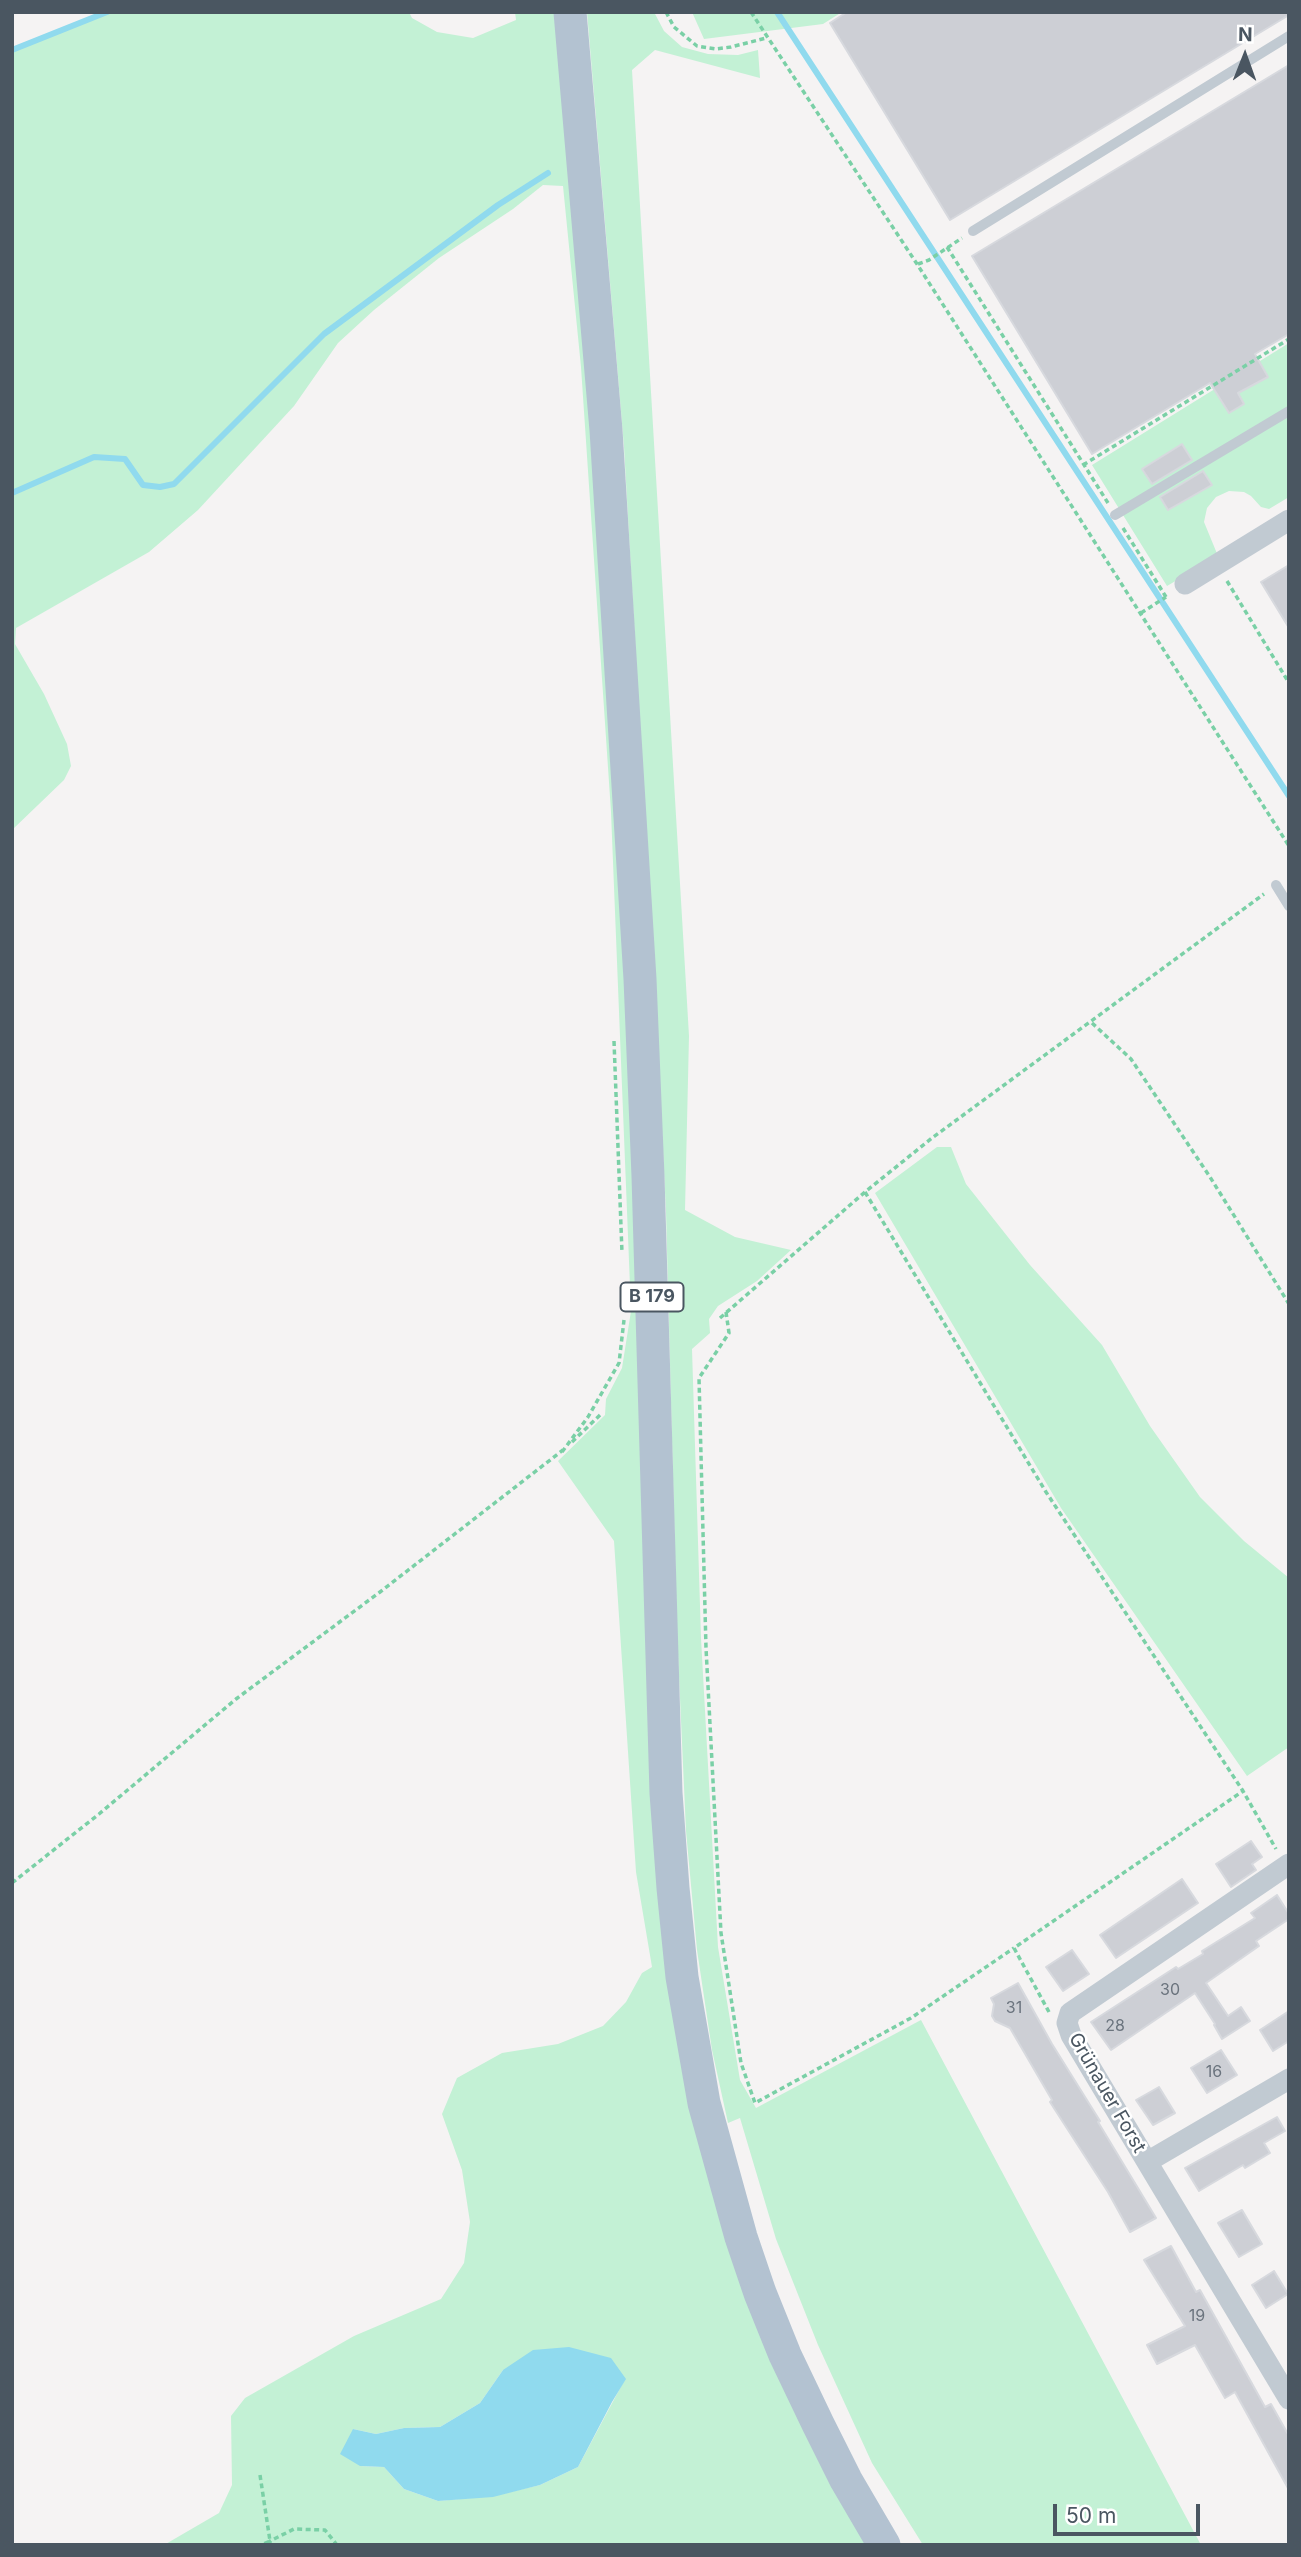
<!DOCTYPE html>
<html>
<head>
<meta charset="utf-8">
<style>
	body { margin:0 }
	#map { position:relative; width:1301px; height:2557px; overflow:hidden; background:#f5f3f3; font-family:Inter,sans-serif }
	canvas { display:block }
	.frame { position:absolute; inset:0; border:14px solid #4a5661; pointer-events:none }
	.north { position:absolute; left:1210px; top:21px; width:70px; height:70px; -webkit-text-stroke:5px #fff; paint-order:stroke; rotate:1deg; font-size:19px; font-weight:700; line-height:28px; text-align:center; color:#4a5661 }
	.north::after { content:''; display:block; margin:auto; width:24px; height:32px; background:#4a5661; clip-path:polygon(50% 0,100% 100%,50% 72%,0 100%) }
	.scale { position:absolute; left:1053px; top:2504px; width:147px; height:32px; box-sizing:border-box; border:4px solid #4a5661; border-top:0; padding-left:9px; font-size:21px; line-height:24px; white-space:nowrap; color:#4a5661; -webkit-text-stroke:5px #fff; paint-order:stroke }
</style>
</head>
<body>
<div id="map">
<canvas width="1301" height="2557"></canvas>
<div class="frame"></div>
<div class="north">N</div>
<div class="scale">50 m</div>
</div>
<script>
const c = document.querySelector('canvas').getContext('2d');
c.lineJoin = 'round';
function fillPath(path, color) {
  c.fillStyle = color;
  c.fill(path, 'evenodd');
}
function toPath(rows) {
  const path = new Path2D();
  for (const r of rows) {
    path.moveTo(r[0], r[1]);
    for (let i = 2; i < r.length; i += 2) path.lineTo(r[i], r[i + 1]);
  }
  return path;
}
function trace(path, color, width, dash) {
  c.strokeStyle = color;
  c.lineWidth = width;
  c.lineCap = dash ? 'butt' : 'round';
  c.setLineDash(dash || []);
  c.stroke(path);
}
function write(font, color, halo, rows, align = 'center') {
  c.font = font + ' Inter,sans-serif';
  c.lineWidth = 5;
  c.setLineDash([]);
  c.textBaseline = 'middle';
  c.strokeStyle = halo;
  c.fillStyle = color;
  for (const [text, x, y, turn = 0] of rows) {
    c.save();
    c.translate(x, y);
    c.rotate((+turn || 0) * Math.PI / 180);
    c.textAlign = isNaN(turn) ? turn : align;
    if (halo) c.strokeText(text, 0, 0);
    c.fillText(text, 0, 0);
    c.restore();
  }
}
const green = toPath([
	[107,12,409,12,412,18,437,32,473,38,516,20,515,12,554,12,588,363,619,811,652,1589,717,2183,876,2545,164,2545,219,2513,232,2485,231,2416,245,2398,354,2336,441,2299,464,2263,470,2222,462,2170,442,2114,457,2078,502,2053,558,2044,603,2026,626,2002,642,1973,652,1967,636,1872,614,1541,558,1461,605,1415,606,1399,622,1368,631,1311,611,812,581,367,563,186,543,185,513,209,439,258,374,310,338,343,294,406,198,510,149,552,16,628,15,644,44,694,67,744,71,766,64,780,12,830,12,50],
	[503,2370,625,2379,578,2467,540,2485,493,2496,438,2501,404,2489,384,2467,360,2466,353,2429,376,2434,404,2428,440,2427,480,2403],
	[587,12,654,12,664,31,682,47,708,54,738,55,758,50,760,78,655,50,632,70,689,1036,685,1210,735,1237,791,1250,757,1281,718,1306,709,1319,710,1333,692,1349,701,1638,718,1947,740,2080,756,2108,921,2020,1201,2545,923,2545,872,2463,818,2345,776,2239,740,2118,728,2123,712,2050,697,1950,686,1831,677,1632,666,1212,657,1028,624,447],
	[692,12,842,12,823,24,704,39],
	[1289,343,1289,497,1269,509,1261,507,1251,496,1244,492,1229,491,1216,497,1207,508,1204,522,1218,556,1167,586,1092,465],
	[937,1147,951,1147,966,1184,1030,1265,1102,1345,1150,1426,1200,1497,1244,1541,1289,1578,1289,1747,1247,1776,1061,1508,875,1193]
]);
const water = toPath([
	[569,2347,611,2358,626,2379,612,2402,578,2467,540,2485,493,2497,438,2501,404,2489,384,2467,360,2466,340,2454,353,2429,376,2434,404,2428,440,2427,480,2403,503,2370,533,2350]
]);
const stream = toPath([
	[777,12,1289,796],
	[12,50,107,12],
	[12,493,94,457,125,459,143,485,160,487,174,484,324,334,498,205,548,173]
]);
const building = toPath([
	[847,12,1289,12,1289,15,950,220,830,23,847,12],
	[1289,65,1289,334,1255,354,1268,377,1238,393,1244,404,1229,413,1210,383,1092,454,972,256,1289,65],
	[1182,444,1192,460,1152,484,1142,469,1182,444],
	[1203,471,1212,485,1168,510,1160,497,1203,471],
	[1289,565,1289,628,1261,582,1289,565],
	[1251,1841,1262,1857,1252,1864,1256,1870,1231,1887,1216,1864,1251,1841],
	[1182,1879,1198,1903,1116,1958,1100,1935,1182,1879],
	[1277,1895,1289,1914,1289,1919,1256,1941,1259,1946,1206,1983,1228,2016,1241,2007,1250,2021,1222,2039,1214,2025,1215,2024,1195,1993,1111,2050,1091,2022,1176,1967,1178,1969,1203,1954,1202,1951,1255,1918,1251,1913,1277,1895],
	[1072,1950,1089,1974,1063,1991,1046,1967,1072,1950],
	[1018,1983,1052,2044,1100,2121,1098,2122,1156,2218,1130,2232,1108,2192,1050,2102,1052,2100,1010,2028,995,2021,992,2016,994,2004,991,1998,1018,1983],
	[1289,2011,1289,2041,1273,2051,1260,2030,1289,2011],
	[1221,2050,1237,2075,1207,2093,1191,2068,1221,2050],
	[1159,2087,1175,2113,1153,2125,1136,2100,1159,2087],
	[1277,2117,1285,2131,1264,2143,1270,2153,1245,2168,1243,2165,1199,2191,1185,2168,1277,2117],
	[1242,2210,1262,2244,1239,2257,1218,2223,1242,2210],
	[1171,2246,1196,2292,1200,2290,1265,2407,1271,2404,1289,2436,1289,2490,1235,2392,1225,2398,1195,2345,1157,2364,1147,2345,1185,2326,1144,2260,1171,2246],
	[1274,2271,1288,2294,1266,2308,1252,2285,1274,2271]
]);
const path = toPath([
	[666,12,674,27,697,46,716,49,731,47,766,38],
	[751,12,917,264,1289,846],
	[947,247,1108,503],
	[918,264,929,260,962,238],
	[1083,465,1289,339],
	[1123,528,1166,597],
	[1227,581,1289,683],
	[1141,613,1166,597],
	[1092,1023,1131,1059,1210,1177,1289,1304],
	[614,1041,622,1253],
	[865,1192,1046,1492,1243,1791,1276,1849],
	[726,1312,729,1333,699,1378,706,1648,721,1933,741,2063,755,2103,911,2018,1014,1948],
	[720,1318,865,1192,932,1138,1264,894],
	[572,1442,600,1415],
	[562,1452,588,1417,619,1363,624,1320],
	[12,1883,99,1814,236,1699,380,1592,563,1450],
	[1049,2012,1014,1948,1243,1791],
	[260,2475,270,2541,261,2545],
	[270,2545,270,2541,294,2529,325,2530,337,2545]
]);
const service = toPath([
	[973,231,1289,36],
	[1115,515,1289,411],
	[1276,885,1289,906]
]);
const minor = toPath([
	[1185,584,1289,520],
	[1289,1864,1070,2013,1067,2023,1071,2035,1289,2399],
	[1147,2162,1289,2079]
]);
const primary = toPath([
	[570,12,606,430,640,979,648,1176,666,1793,673,1888,682,1977,704,2103,741,2237,760,2293,785,2355,818,2424,846,2480,884,2545]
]);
const numberNames = [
	["30",1170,1990],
	["31",1014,2008],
	["28",1115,2026],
	["16",1214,2072],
	["19",1197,2316]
];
const shields = [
	[652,1297,63]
];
const shieldNames = [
	["B 179",652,1297]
];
const streetNames = [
	["Grünauer Forst",1107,2093,60]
];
fillPath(green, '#c3f1d5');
fillPath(water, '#90daee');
trace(stream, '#90daee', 6);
fillPath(building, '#cdcfd5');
trace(building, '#d7d9de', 2);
trace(path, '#7ad0a6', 3.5, [5, 3.5]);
trace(service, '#c1cad2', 10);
trace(minor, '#c1cad2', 21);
trace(primary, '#b3c2d1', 33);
write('16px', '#6b747e', null, numberNames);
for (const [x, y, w] of shields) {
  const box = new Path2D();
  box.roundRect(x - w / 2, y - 14.5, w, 29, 5);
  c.fillStyle = '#fff';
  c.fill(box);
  trace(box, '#4a5661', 2);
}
write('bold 18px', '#4a5661', null, shieldNames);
write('19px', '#4a5661', '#fff', streetNames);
</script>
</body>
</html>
